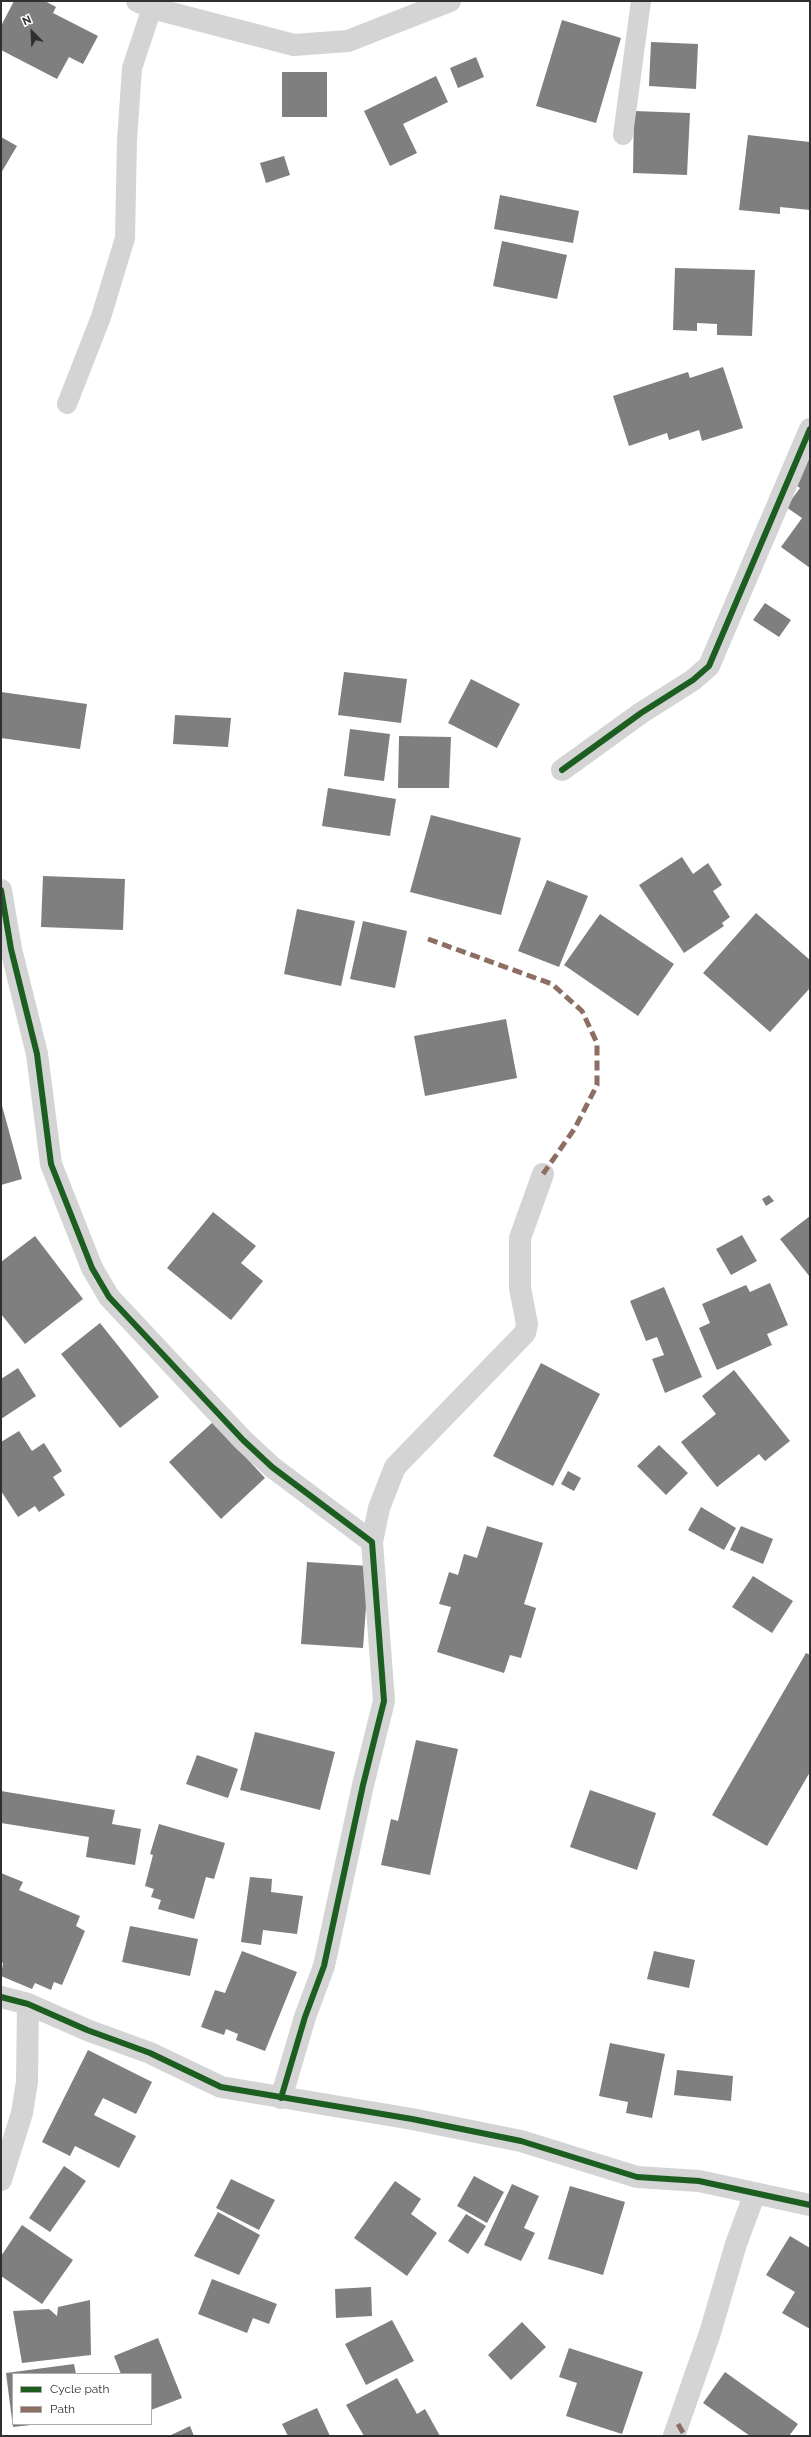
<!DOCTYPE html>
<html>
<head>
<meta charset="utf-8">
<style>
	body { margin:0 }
	#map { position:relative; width:811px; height:2437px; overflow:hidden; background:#fff; font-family:Raleway,sans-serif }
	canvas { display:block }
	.frame { position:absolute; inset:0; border:2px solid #303030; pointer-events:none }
	.legend { position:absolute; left:12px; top:2373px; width:140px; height:52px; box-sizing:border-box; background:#fff; border:1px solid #acacac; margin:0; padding:5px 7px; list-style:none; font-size:12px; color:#303030 }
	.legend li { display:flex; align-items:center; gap:8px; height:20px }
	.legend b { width:20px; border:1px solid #acacac }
	.north { position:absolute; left:12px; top:12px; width:40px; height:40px; -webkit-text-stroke:3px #fff; paint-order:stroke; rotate:336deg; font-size:11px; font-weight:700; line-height:16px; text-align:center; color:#303030 }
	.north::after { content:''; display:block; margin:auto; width:14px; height:18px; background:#303030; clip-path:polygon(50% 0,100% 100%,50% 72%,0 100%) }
</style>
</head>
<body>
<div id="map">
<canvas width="811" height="2437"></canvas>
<div class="frame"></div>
<ul class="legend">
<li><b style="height:5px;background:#1b5e20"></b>Cycle path</li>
<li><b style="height:5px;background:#8d6e63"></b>Path</li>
</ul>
<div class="north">N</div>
</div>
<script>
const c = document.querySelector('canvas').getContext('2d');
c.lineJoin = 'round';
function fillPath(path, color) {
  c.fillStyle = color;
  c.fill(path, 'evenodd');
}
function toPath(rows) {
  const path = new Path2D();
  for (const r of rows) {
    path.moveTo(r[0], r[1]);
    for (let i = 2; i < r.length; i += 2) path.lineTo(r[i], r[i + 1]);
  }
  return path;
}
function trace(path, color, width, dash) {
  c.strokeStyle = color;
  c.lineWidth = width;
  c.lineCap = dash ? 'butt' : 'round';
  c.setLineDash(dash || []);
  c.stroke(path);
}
const building = toPath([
	[14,1,45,1,56,7,53,13,98,36,83,64,69,57,57,79,1,50,1,26],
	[562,20,621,38,596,123,536,106],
	[651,42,698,44,696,89,649,86],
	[476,57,484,77,458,88,450,68],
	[282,72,327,72,327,117,282,117],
	[436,76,448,102,403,124,417,153,390,166,364,111],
	[634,111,690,113,687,175,633,173],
	[748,135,810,142,810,210,780,207,780,214,739,210],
	[1,137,17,146,1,173],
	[284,156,290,175,266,183,260,163],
	[500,195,579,211,573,243,494,229],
	[502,241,567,255,557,299,493,286],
	[675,268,755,270,752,336,717,335,717,324,697,323,697,331,673,330],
	[723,367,743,428,702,441,699,430,669,440,667,433,629,446,613,396,688,372,690,378],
	[810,445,810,568,781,547,802,518,786,507,800,488,790,481],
	[765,603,791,620,779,637,753,620],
	[344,672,407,679,401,723,338,715],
	[471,679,520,704,497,748,448,723],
	[1,692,87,704,80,749,1,738],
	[175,715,231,718,228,747,173,744],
	[350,729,390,734,384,781,344,776],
	[399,736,451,737,449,788,398,788],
	[328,788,396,799,390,836,322,826],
	[431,815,521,838,501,915,410,892],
	[682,857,693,874,708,863,722,885,713,891,730,917,722,923,724,926,684,953,639,885],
	[43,876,125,879,123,930,41,927],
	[547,880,588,896,559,967,518,951],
	[297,909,355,921,341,986,284,974],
	[756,913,810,960,810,988,770,1032,703,973],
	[600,914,674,964,638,1016,564,965],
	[363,921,407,931,395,988,350,979],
	[506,1019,517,1078,425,1096,414,1036],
	[1,1102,22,1179,1,1185],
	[769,1195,774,1201,766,1206,762,1199],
	[213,1212,256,1246,241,1263,263,1281,231,1320,167,1268],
	[810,1216,810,1277,780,1239],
	[742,1235,757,1261,731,1275,716,1249],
	[35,1236,83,1299,25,1344,1,1314,1,1262],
	[770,1283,788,1325,767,1334,772,1345,717,1370,699,1328,710,1323,702,1304,746,1285,750,1292],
	[664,1287,702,1377,665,1393,652,1359,664,1355,657,1337,646,1341,630,1301],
	[100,1323,159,1397,120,1428,61,1354],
	[541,1363,600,1394,553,1486,493,1456],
	[18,1368,36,1396,1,1419,1,1379],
	[734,1370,790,1441,765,1461,759,1454,717,1487,681,1442,716,1414,702,1396],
	[213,1422,265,1478,221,1519,169,1462],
	[19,1431,32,1451,44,1443,62,1471,53,1477,65,1495,39,1512,35,1506,18,1517,1,1491,1,1442],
	[659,1445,688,1473,666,1495,637,1466],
	[568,1471,581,1478,574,1491,561,1484],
	[701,1507,736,1528,724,1550,688,1530],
	[487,1526,543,1543,524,1604,536,1608,521,1658,510,1655,504,1673,437,1652,451,1607,439,1604,449,1572,458,1575,464,1554,477,1558],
	[741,1526,773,1539,763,1564,730,1550],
	[307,1562,369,1566,363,1648,301,1644],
	[753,1576,793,1601,772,1633,732,1607],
	[806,1653,810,1655,810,1772,767,1846,712,1815],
	[255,1732,335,1752,320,1810,240,1790],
	[416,1740,458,1749,430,1875,381,1865,391,1819,398,1821],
	[197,1755,238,1769,228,1798,186,1784],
	[590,1790,656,1813,637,1870,570,1847],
	[1,1791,115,1810,112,1824,141,1829,135,1865,86,1857,89,1837,1,1823],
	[159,1824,225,1843,214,1879,206,1877,194,1919,158,1909,161,1900,151,1897,154,1889,145,1886,153,1855,150,1854],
	[1,1873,23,1882,19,1890,80,1916,76,1926,85,1931,62,1985,54,1982,51,1990,35,1983,32,1989,1,1976,3,1963,1,1962],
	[250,1877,272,1879,271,1892,303,1896,297,1934,263,1930,261,1945,241,1942],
	[130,1926,198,1939,190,1976,122,1962],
	[242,1951,297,1972,265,2051,236,2040,238,2034,226,2029,224,2035,201,2027,215,1990,225,1993],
	[654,1951,695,1960,689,1988,647,1979],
	[610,2043,665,2054,652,2118,626,2113,628,2102,599,2096],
	[88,2050,152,2082,136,2114,103,2098,94,2115,136,2136,119,2168,75,2146,70,2156,42,2142],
	[677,2070,733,2076,731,2101,674,2095],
	[64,2166,86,2181,50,2232,29,2218],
	[474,2176,504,2192,487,2223,457,2206],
	[231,2179,275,2200,259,2230,216,2208],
	[395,2181,421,2199,411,2214,437,2233,407,2276,354,2238],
	[512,2184,539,2196,524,2228,535,2233,521,2261,484,2245],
	[570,2186,625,2202,603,2275,548,2259],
	[218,2212,260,2235,239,2275,194,2256],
	[466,2214,486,2226,468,2254,448,2241],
	[22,2225,73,2260,42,2304,1,2276,1,2256],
	[790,2236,810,2248,810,2329,782,2313,795,2292,766,2275],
	[212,2279,277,2304,269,2324,253,2318,247,2333,198,2314],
	[371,2287,372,2316,336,2318,335,2289],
	[90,2300,91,2355,22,2363,13,2311,49,2309,57,2316,58,2307],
	[392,2320,414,2361,366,2385,345,2344],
	[522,2322,546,2347,511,2380,488,2355],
	[158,2338,182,2398,151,2410,151,2374,121,2374,114,2356],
	[569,2348,643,2372,622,2434,566,2416,577,2383,559,2377],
	[74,2364,76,2374,13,2374,12,2420,6,2373],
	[725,2372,798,2424,789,2436,750,2436,703,2403],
	[397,2378,417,2414,425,2409,440,2436,364,2436,346,2405],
	[317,2408,330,2436,288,2436,282,2424],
	[13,2424,31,2424,31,2425,13,2427],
	[190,2426,194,2436,169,2436]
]);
const service = toPath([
	[623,135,641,1],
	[67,404,101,317,125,238,127,141,132,68,152,8]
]);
const minor = toPath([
	[137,1,152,8,294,45,348,41,450,1],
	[562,770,641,713,693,680,709,666,810,429],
	[1,890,11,949,37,1054,51,1164,92,1268,109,1297,243,1440,272,1467,372,1542,384,1701,363,1785,324,1966,305,2017,281,2098],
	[372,1542,379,1508,395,1467,525,1333,527,1324,520,1288,520,1238,543,1174],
	[1,1997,28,2004,87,2030,150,2053,221,2087,412,2119,521,2141,637,2177,699,2181,810,2205],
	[1,2180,22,2113,27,2082,28,2004],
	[674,2436,710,2333,736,2244,755,2193]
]);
const quiet = toPath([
	[428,939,552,984,582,1011,597,1043,597,1085,575,1128,543,1174],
	[678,2424,685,2436]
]);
const cycleway = toPath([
	[562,770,641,713,693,680,709,666,810,429],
	[1,890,11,949,37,1054,51,1164,92,1268,109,1297,243,1440,272,1467,372,1542,384,1701,363,1785,324,1966,305,2017,281,2098],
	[1,1997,28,2004,87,2030,150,2053,221,2087,412,2119,521,2141,637,2177,699,2181,810,2205]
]);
fillPath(building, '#7f7f7f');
trace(service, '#d4d4d4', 20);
trace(minor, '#d4d4d4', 22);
trace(quiet, '#8d6e63', 5, [10, 5]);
trace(cycleway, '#1b5e20', 6);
</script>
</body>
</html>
